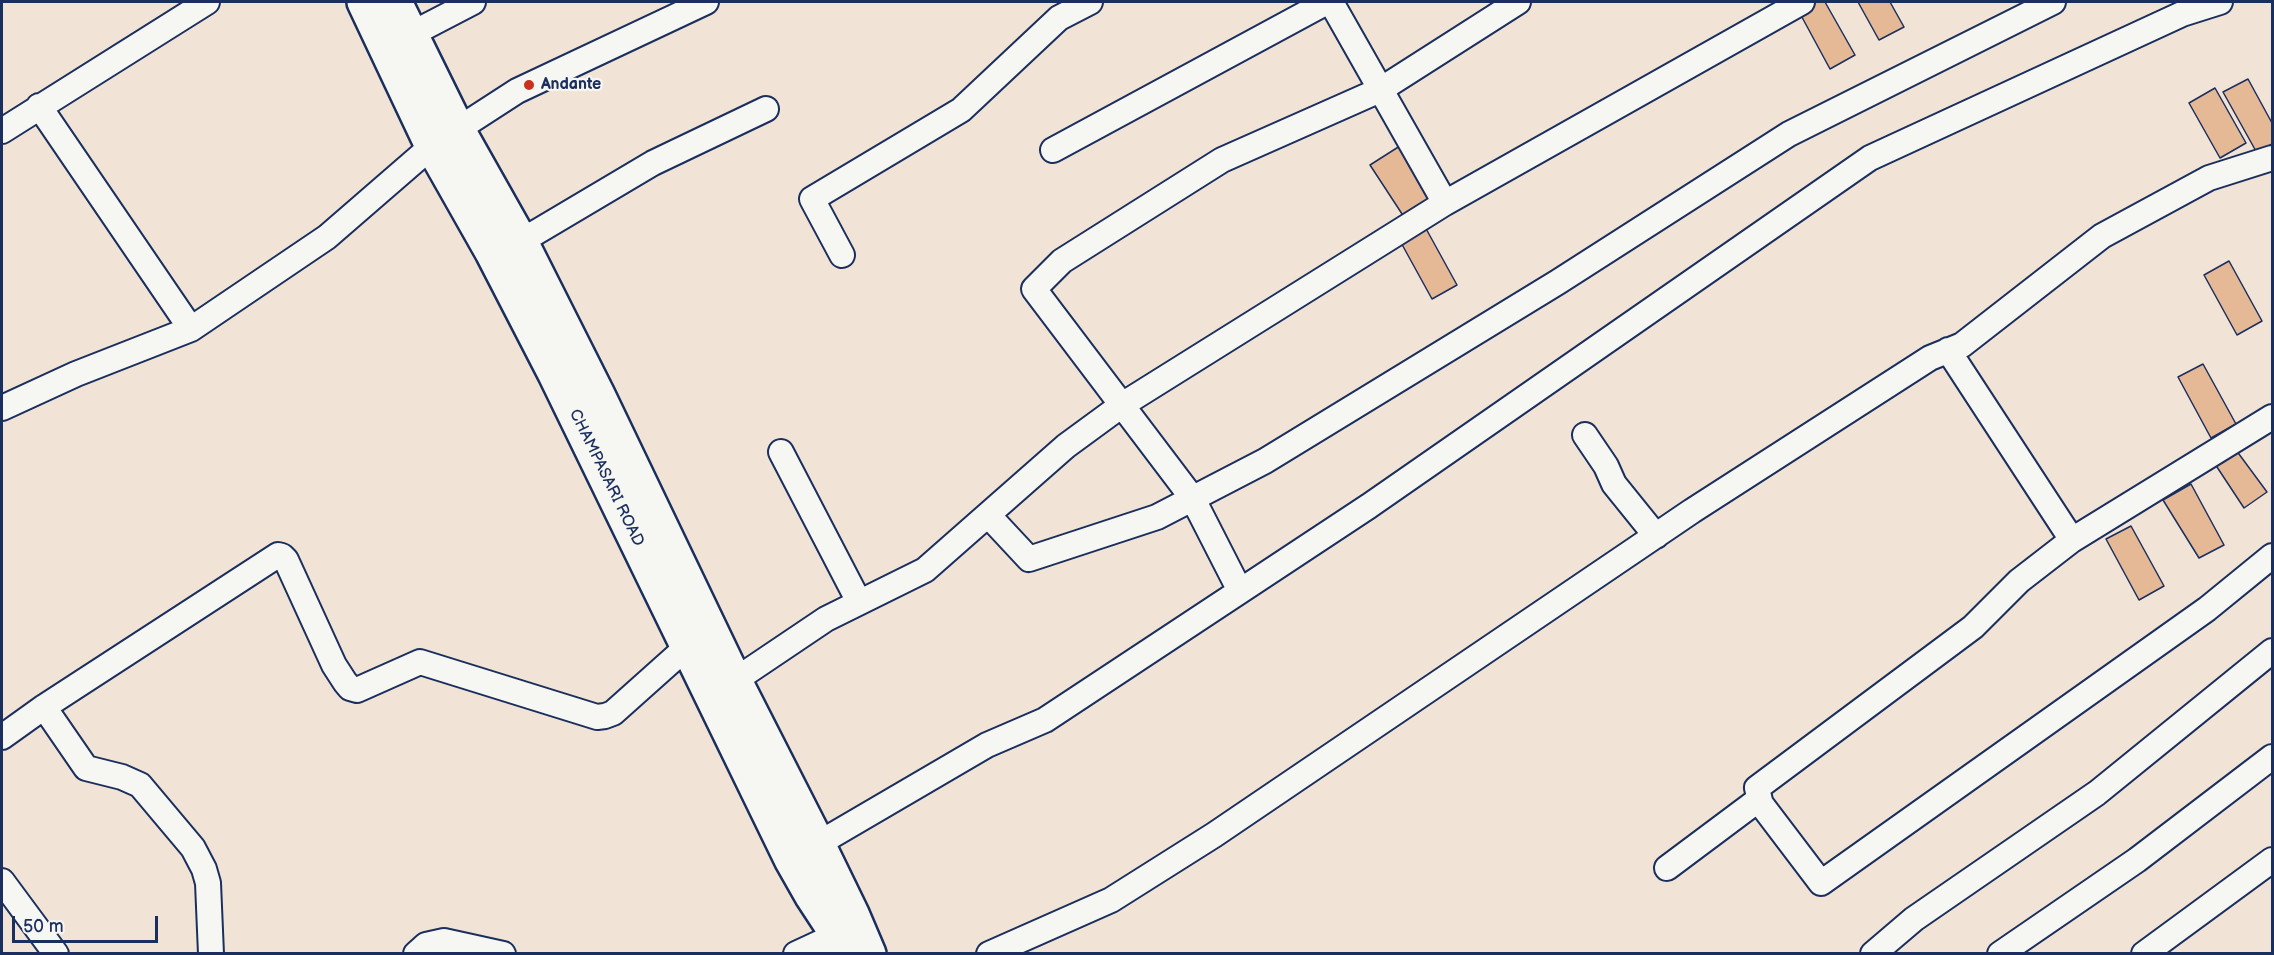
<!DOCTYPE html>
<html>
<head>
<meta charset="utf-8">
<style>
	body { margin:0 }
	#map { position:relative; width:2274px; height:955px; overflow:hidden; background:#f1e4d6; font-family:"Balsamiq Sans",sans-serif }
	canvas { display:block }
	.frame { position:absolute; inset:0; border:3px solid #1b2f5e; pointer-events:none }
	.scale { position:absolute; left:12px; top:916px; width:146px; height:27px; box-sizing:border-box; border:3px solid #1b2f5e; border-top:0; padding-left:8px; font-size:18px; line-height:21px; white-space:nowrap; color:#1b2f5e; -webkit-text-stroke:4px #f6f6f2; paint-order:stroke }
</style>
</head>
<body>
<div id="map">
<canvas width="2274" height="955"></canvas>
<div class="frame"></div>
<div class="scale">50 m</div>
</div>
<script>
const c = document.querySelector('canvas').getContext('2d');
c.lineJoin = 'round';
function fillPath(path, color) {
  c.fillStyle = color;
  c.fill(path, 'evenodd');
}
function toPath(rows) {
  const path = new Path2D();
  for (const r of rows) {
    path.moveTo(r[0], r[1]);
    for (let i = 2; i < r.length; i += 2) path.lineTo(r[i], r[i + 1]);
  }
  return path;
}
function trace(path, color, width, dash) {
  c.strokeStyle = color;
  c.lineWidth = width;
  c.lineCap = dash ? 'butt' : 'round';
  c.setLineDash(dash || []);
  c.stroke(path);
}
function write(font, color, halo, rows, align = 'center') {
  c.font = font + ' "Balsamiq Sans",sans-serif';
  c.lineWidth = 4.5;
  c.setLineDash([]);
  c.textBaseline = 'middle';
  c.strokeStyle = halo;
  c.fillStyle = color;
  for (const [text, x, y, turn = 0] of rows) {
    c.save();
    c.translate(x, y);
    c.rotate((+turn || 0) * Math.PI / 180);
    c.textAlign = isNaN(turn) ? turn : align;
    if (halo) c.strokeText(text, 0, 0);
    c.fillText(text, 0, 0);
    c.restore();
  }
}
const building = toPath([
	[1809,2,1825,2,1855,55,1830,69,1797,8,1809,2],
	[1858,2,1890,2,1904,27,1879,40,1858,2],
	[2248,79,2272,123,2272,144,2257,153,2223,92,2248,79],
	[2215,88,2246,143,2220,158,2189,103,2215,88],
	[1403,144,1439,199,1406,220,1370,165,1403,144],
	[1424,225,1457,285,1432,299,1399,239,1424,225],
	[2229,261,2262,321,2237,335,2204,275,2229,261],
	[2203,364,2236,424,2211,438,2178,377,2203,364],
	[2236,450,2267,492,2244,508,2215,464,2236,450],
	[2191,484,2224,545,2199,558,2163,500,2191,484],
	[2131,526,2164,586,2139,600,2106,539,2131,526]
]);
const minor = toPath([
	[1331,2,1445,203],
	[398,41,473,2],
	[39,106,191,329],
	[2,131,207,2],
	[1053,150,1327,2],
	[506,246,535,233,653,163,766,109],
	[842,255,812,199,961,110,1059,18,1090,2],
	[1948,350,2072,540,2272,417],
	[2,408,76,374,191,329,327,237,432,146,517,91,706,2],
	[1585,435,1606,466,1614,484,1656,536],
	[781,452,859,602],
	[988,515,1029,559,1157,517,1265,461,1558,282,1789,134,2053,2],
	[1240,591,1193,499,1034,289,1062,261,1222,160,1380,90,1518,2],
	[722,689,826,619,925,570,1066,446,1122,405,1445,203,1802,2],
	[44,707,86,768,122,777,140,785,193,848,204,869,208,883,211,954],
	[2,737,44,707,278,555,282,556,286,560,334,665,345,682,350,688,357,690,420,662,597,717,605,716,613,713,688,646],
	[1761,805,1757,788,1973,627,2019,581,2072,540],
	[804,852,987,745,1045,720,1369,506,1870,158,2182,14,2220,2],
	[1667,868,1758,800,1821,883,2207,609,2272,556],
	[2,881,56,954],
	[416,954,426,945,444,941,503,954],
	[796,954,837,935],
	[989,954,1111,900,1214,835,1692,511,1930,358,1962,345,2102,236,2209,178,2272,158],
	[1873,954,1914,919,2097,793,2272,651],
	[2000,954,2137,860,2272,757],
	[2144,954,2272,860]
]);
const secondary = toPath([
	[364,2,432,146,492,252,555,374,791,859,812,896,850,954],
	[395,2,458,130,520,240,598,395,735,681,818,844,852,914,869,954]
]);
const markers = [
	[529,85,6,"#c8321e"]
];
const poiNames = [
	["Andante",541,85]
];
const streetNames = [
	["CHAMPASARI ROAD",606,478,64]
];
fillPath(building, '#e6b996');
trace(building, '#1b2f5e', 1.5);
trace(minor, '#1b2f5e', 28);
trace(secondary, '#1b2f5e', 38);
trace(minor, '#f6f6f2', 24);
trace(secondary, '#f6f6f2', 33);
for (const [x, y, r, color] of markers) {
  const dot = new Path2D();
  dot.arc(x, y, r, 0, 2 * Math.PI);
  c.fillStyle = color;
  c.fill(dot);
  trace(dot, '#f6f6f2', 2);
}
write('bold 16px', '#1b2f5e', '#f6f6f2', poiNames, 'left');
write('16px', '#1b2f5e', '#f6f6f2', streetNames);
</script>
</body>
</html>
